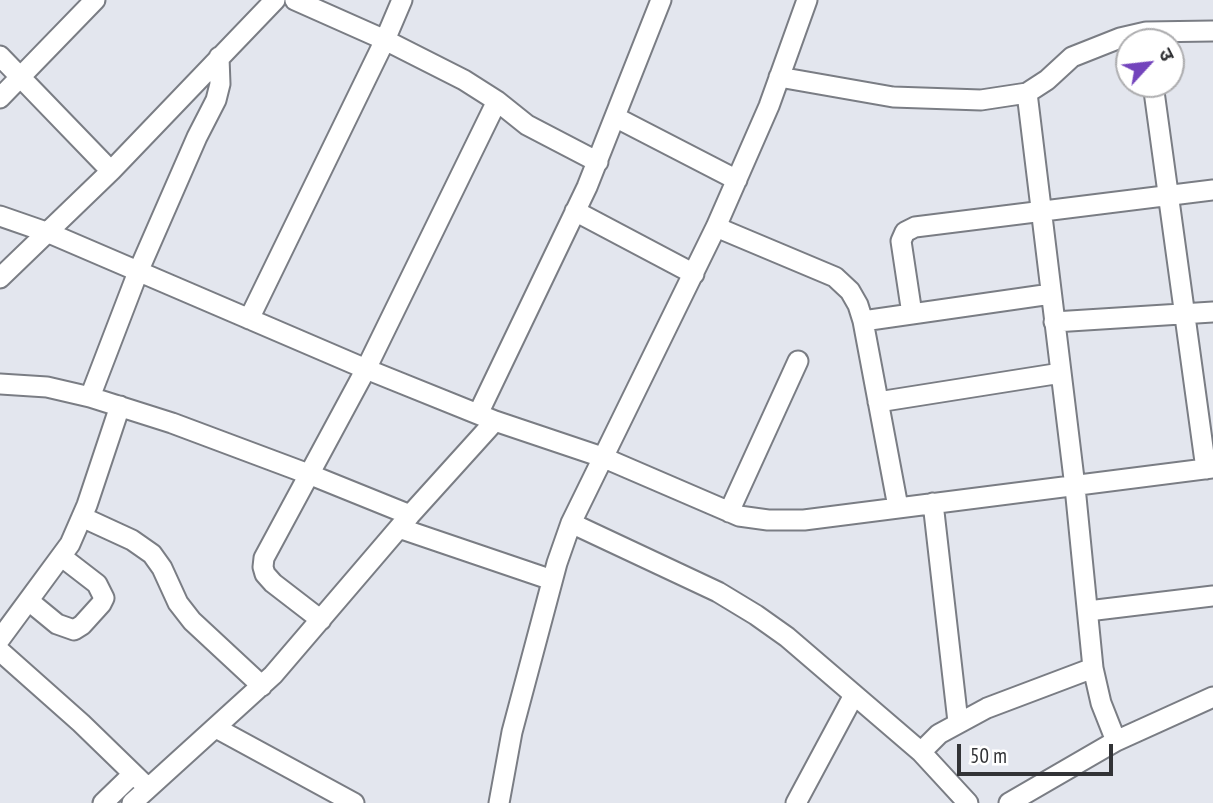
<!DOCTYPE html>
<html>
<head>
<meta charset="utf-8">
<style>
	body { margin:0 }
	#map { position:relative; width:1213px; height:803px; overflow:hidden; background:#e3e6ee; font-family:"PT Sans Narrow","Noto Sans Devanagari",sans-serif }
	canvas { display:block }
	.north { position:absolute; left:1115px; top:28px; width:70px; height:70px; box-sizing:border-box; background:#fff; border:2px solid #adadaf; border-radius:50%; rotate:63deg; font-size:19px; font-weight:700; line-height:28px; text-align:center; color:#323336 }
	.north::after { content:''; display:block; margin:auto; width:24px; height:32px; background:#7344bc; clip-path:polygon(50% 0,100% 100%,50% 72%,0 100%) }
	.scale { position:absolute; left:957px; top:744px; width:156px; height:32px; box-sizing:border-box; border:4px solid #323336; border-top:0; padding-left:9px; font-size:21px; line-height:24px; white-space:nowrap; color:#323336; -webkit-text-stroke:5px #fff; paint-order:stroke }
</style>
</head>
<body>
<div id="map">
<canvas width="1213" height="803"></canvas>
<div class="north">उ</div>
<div class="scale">50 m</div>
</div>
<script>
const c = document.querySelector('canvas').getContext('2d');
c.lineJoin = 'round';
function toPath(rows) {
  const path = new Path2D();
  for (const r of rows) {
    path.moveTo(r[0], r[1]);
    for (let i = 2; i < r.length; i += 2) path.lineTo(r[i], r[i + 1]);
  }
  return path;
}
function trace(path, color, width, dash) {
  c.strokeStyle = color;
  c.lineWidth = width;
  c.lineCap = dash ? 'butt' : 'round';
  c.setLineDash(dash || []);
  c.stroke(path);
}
const minor = toPath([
	[295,0,385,40,464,80,497,101,527,125,598,162],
	[0,56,111,171],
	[779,77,893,97,981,100,1027,93,1047,80,1072,57,1120,38,1146,32,1213,31],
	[1153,84,1206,469],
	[1027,93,1075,487,1093,668,1101,703,1116,741],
	[0,98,95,0],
	[615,117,737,180],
	[575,211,694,274],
	[0,216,49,233,366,369,495,421],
	[716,227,835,277,850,291,858,305,863,321,898,507],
	[0,278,111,171,275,0],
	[912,314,901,241,905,232,915,227,1213,190],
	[249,319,385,40,402,0],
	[863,321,1051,294],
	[1054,322,1213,312],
	[0,384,47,387,90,397,172,423,311,475,410,515],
	[90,397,138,272,197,137,216,100,220,84,219,57],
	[878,402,1061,373],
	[478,414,587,187,661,0],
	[933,503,958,722],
	[729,512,798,361],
	[82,517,132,540,152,554,162,568,178,603,192,621,262,686],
	[571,523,718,592,756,615,787,637,921,752,968,803],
	[399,528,552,580],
	[29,601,57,624,74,630,82,625,101,604,104,598,97,584,62,557],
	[1088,611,1213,596],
	[321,620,273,583,265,574,263,567,264,558,366,369,497,101],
	[0,639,70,544,87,505,120,406],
	[0,651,81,723,148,788],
	[216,728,354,803],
	[921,752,939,734,987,708,1093,668],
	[103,803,133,774],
	[132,803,273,675,410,515,495,421,602,457,739,516,768,520,804,520,1213,468],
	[499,803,512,732,557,563,571,523,716,227,769,106,807,0],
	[796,803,854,695],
	[1009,803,1116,741,1213,697]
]);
trace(minor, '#7a7d84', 23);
trace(minor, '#fff', 19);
</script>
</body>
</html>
